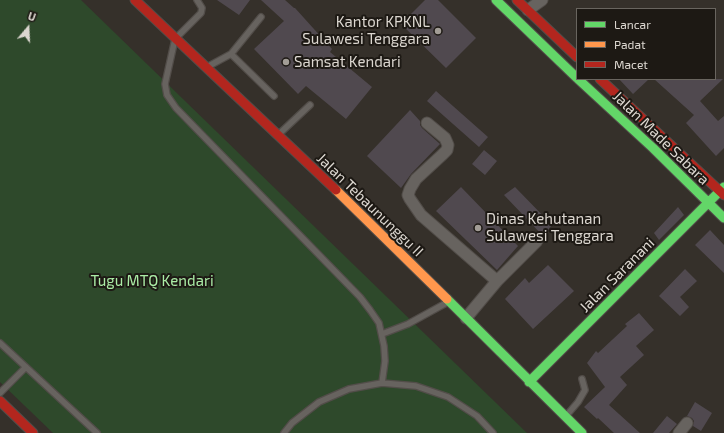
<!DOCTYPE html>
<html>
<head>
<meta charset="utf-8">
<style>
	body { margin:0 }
	#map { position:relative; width:724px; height:433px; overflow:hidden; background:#35302a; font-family:"Exo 2",sans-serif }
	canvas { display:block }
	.legend { position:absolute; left:576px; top:8px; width:140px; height:72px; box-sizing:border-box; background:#1d1914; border:1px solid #69655f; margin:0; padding:5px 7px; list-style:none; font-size:12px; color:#dcd7d0 }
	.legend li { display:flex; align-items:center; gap:8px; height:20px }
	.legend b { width:20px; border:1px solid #69655f }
	.north { position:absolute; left:8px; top:8px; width:40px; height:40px; -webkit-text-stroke:3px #1d1914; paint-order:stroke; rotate:19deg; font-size:11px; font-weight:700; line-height:16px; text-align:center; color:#dcd7d0 }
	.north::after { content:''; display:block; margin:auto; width:14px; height:18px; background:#dcd7d0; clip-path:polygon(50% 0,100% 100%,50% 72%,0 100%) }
</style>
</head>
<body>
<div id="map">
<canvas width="724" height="433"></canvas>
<ul class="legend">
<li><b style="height:5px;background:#63d668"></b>Lancar</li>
<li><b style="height:5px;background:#ff974d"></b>Padat</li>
<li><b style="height:5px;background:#b3261e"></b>Macet</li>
</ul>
<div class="north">U</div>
</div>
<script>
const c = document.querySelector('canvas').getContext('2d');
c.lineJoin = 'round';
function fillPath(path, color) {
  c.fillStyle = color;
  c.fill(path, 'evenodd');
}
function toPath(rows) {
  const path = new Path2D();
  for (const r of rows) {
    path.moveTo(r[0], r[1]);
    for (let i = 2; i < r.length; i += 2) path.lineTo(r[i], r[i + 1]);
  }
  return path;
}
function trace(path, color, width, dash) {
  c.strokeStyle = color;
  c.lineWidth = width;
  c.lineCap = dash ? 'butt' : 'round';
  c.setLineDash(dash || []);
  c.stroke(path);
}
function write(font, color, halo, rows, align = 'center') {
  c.font = font + ' "Exo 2",sans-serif';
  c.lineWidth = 4;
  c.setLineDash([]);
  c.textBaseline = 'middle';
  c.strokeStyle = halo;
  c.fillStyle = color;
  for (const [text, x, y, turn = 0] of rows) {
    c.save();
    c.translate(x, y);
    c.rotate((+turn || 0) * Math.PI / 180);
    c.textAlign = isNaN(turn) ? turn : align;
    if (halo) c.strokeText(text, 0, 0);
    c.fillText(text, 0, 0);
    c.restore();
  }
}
const green = toPath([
	[0,0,81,0,527,433,53,433,0,382]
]);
const building = toPath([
	[217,0,250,0,239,15],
	[261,0,285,0,294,8,295,8,332,49,330,52,372,87,346,119,306,86,298,94,254,49,284,21],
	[425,0,438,0,476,38,446,68,401,24],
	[619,79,649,79,633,94],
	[654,79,723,79,700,101,718,121,724,116,724,148,716,156,686,123,694,115],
	[436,91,488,137,479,147,427,101],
	[410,110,420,121,420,125,422,128,440,144,411,174,401,188,367,156],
	[484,150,497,161,485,175,472,164],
	[461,187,518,246,497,270,436,211],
	[515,187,552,225,543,236,504,195],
	[678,207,684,215,659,240,654,233],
	[710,230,724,245,724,273,695,245],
	[548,265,574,291,533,329,505,299,525,278,529,283],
	[685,269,697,281,680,297,689,307,680,316,659,296],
	[639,313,654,330,636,346,644,355,620,377,627,385,609,405,640,433,614,433,598,418,597,419,584,407,605,387,587,363,596,351,598,353,627,326,625,324],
	[695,402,712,413,701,431,693,426,694,421,692,418,687,416],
	[667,416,677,424,669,433,653,433]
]);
const lane = toPath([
	[197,0,202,8,201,13,175,39,165,84,167,95,176,108,360,297,370,310,379,323,384,346,385,361,382,383],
	[231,54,274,96],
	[207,67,231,54,261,17],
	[278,135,310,105],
	[382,334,408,324,448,302],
	[0,343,97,433],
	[0,393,26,367],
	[566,416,578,402,585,390,582,379],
	[284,433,292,423,319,402,349,389,382,383,416,386,448,397,477,416,493,433]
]);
const street = toPath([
	[528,10,542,0],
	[427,123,445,138,448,145,447,150,442,155,416,179,410,189,408,195,410,199,421,215,497,281],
	[466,318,497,281,537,241],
	[679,433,687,423]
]);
const fast = toPath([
	[496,0,577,78],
	[578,79,653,148,724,218],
	[447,299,582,433],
	[529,382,724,187]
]);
const slow = toPath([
	[336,190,447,299]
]);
const jam = toPath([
	[135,0,336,190],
	[517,0,577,57],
	[600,79,724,195],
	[0,401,33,433]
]);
const markers = [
	[438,31,4,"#a29d96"],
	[286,62,4,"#a29d96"],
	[478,228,4,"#a29d96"]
];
const poiNames = [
	["Kantor KPKNL",430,22,"right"],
	["Sulawesi Tenggara",430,39,"right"],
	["Samsat Kendari",294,62],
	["Dinas Kehutanan",486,219],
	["Sulawesi Tenggara",486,236]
];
const streetNames = [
	["Jalan Made Sabara",661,138,44],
	["Jalan Tebaununggu II",370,205,44],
	["Jalan Saranani",617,275,-45]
];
const parkNames = [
	["Tugu MTQ Kendari",152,281]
];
fillPath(green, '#2e492b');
fillPath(building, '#50494f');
trace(lane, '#524d49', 8);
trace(street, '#524d49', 13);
trace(fast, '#524d49', 11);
trace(slow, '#524d49', 11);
trace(jam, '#524d49', 11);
trace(lane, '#67635f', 5.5);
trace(street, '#67635f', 11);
trace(fast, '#63d668', 9);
trace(slow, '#ff974d', 9);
trace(jam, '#b3261e', 9);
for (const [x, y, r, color] of markers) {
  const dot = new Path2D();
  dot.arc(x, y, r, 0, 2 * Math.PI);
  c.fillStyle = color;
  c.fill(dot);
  trace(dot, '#1d1914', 1.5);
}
write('15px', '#dcd7d0', '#1d1914', poiNames, 'left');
write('15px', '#dcd7d0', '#1d1914', streetNames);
write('15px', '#abeda6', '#1d1914', parkNames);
</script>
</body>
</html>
